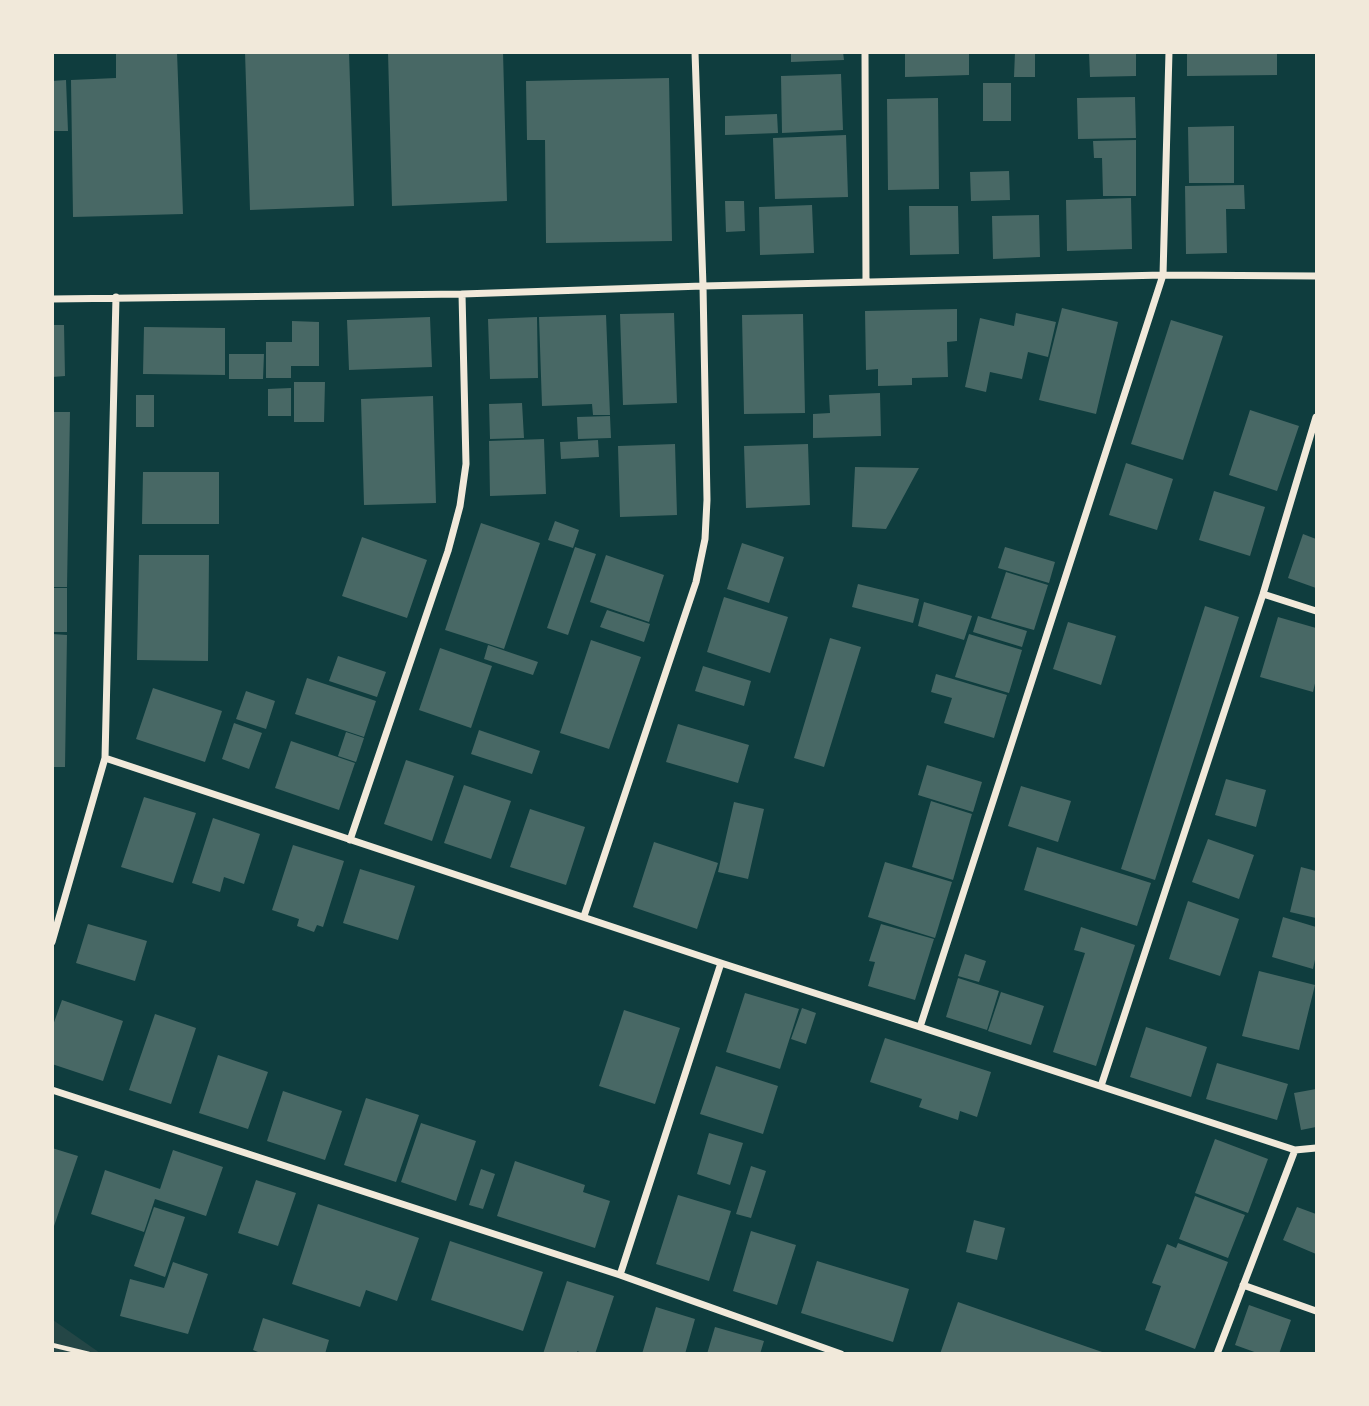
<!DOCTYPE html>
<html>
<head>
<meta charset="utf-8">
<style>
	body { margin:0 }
	#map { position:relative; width:1369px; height:1406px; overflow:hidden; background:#0f3d3e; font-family:"Noto Serif",serif }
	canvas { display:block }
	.frame { position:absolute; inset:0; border:54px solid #f1e9da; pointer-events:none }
</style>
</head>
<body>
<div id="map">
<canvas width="1369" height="1406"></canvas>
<div class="frame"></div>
</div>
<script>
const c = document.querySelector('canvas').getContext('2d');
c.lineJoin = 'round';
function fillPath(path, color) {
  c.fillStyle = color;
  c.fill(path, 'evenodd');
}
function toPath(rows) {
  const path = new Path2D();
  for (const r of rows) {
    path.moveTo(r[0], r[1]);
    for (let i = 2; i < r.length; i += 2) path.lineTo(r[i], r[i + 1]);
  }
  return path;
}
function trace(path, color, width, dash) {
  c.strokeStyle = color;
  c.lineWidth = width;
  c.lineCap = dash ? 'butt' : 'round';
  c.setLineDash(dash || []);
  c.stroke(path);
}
const green = toPath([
	[53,1320,100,1353,53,1353]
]);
const building = toPath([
	[116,52,177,52,183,214,73,217,71,80,116,78],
	[245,52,349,52,354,206,250,210],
	[388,52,503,52,507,201,392,206],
	[791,52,843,52,844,60,791,62],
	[905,52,969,52,969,75,905,77],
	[1015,52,1035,52,1035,77,1014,77],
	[1089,52,1136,52,1136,76,1090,77],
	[1187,52,1277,52,1277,75,1187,76],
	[841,74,843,130,782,133,781,76],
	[669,78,672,241,546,243,545,140,527,140,526,81],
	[66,80,68,131,52,131,52,81],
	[983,83,1011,83,1011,121,983,121],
	[1135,97,1136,138,1078,139,1077,98],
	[938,98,939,189,888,190,887,99],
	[777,114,778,133,725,135,725,116],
	[1234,126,1234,183,1189,183,1188,127],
	[846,135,848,197,775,199,773,138],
	[1136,140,1136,196,1103,196,1102,158,1094,158,1093,141],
	[1009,171,1010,200,971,201,970,172],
	[1244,185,1245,209,1226,209,1227,253,1186,254,1185,186],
	[1131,198,1132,249,1067,251,1066,200],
	[725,201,744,201,745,231,726,232],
	[812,205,814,253,760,255,759,207],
	[909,206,958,206,959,254,910,255],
	[1039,215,1040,257,993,259,992,216],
	[1062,308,1118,322,1096,414,1039,400],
	[957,309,957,341,947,342,948,377,912,378,912,385,878,386,878,369,866,370,865,311],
	[674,313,677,403,623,405,620,314],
	[1016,313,1056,322,1048,357,1028,352,1022,379,990,372,986,392,965,387,980,318,1014,326],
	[803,314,805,413,744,414,742,315],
	[606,315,610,415,593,415,592,404,542,406,539,317],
	[430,317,432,367,349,370,347,320],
	[537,317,538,378,490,379,488,319],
	[1171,320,1223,336,1183,460,1131,444],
	[292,321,319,322,319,366,291,366,291,378,266,378,266,342,292,342],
	[52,325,64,325,65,376,52,377],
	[144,327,225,328,225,375,143,374],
	[229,354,264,354,263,379,229,379],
	[294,382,325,382,324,422,294,422],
	[291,388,291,416,268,416,268,389],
	[880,393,881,436,813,438,813,414,830,413,829,395],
	[136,395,154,395,154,427,136,427],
	[433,396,436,503,364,505,361,399],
	[522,403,524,438,490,439,489,404],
	[1250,410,1299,426,1277,491,1229,475],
	[52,412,70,412,67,587,52,587],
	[610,416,611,438,578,439,577,417],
	[544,439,546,494,490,496,489,441],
	[598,440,599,457,561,459,560,442],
	[675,444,677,515,620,517,618,446],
	[808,444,810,505,746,508,744,446],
	[1126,463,1173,479,1157,530,1109,515],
	[855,467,919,468,886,529,852,527],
	[143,472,219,472,219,524,142,524],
	[1214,491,1265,507,1250,556,1199,540],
	[555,521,579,530,573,548,548,540],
	[481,523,540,543,504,649,445,630],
	[1303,534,1316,539,1316,588,1288,578],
	[362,537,427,560,407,618,342,596],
	[742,543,784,557,769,603,727,589],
	[575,547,596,554,568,635,547,628],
	[1005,547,1055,562,1049,583,998,568],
	[139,555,209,555,208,661,137,660],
	[606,555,664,575,649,622,590,602],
	[1006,572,1048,585,1034,630,991,618],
	[858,584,919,599,913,623,852,607],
	[52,588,67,588,67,632,52,632],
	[724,597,788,617,770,673,707,652],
	[924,602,972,616,964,640,918,626],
	[1205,606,1239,617,1155,880,1121,869],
	[607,610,650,624,644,642,600,627],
	[978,616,1027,631,1022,647,973,632],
	[1278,617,1316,628,1316,679,1313,692,1260,677],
	[1068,622,1116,636,1101,685,1053,669],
	[52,634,67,635,65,767,52,767],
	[969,634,1022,650,1009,693,955,677],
	[830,638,861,647,824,767,794,758],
	[591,640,641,657,609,749,560,733],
	[488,645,538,662,533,675,484,659],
	[440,648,492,666,471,728,419,710],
	[338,656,386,672,377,697,329,681],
	[703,666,751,681,744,706,695,691],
	[936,674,1007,695,994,738,944,723,952,698,931,692],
	[307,678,376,701,364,737,295,714],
	[153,688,222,711,205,762,136,739],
	[246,691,275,701,266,729,236,719],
	[234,723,262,733,249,769,222,759],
	[678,724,749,745,738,783,666,762],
	[479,730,540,751,532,774,471,754],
	[346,732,364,738,356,762,338,756],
	[291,741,355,763,339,810,275,788],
	[406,760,454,776,432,841,384,824],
	[927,765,982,782,973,812,918,795],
	[1226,779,1266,790,1256,827,1215,815],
	[464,785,511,801,491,859,444,843],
	[1021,786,1071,801,1058,842,1008,826],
	[144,797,196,813,173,883,121,867],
	[931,801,972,814,953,880,912,867],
	[734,802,764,809,748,879,718,872],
	[530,809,585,827,566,885,510,867],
	[213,818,260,834,244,884,224,877,220,892,192,883],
	[1208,839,1254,855,1239,899,1192,882],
	[654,842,718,863,697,929,633,907],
	[293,845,344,861,323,927,317,925,314,932,297,926,299,919,272,910],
	[1037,847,1151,883,1137,926,1024,890],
	[885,862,952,882,935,938,868,917],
	[1301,867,1316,871,1316,918,1290,912],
	[360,869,415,886,398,940,343,923],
	[1188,901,1239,919,1220,976,1169,959],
	[1283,917,1316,927,1316,955,1313,969,1272,957],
	[88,924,147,941,135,981,76,963],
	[881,924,934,939,915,1000,868,986,875,962,869,961],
	[1081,927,1135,945,1096,1066,1053,1052,1085,953,1074,950],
	[965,954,986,961,979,982,958,976],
	[1259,971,1315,985,1299,1050,1242,1036],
	[958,978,999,991,987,1030,946,1017],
	[1001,992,1044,1006,1031,1045,988,1031],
	[745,993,799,1009,780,1069,726,1052],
	[62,1000,123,1021,103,1081,52,1064,52,1028],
	[802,1008,816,1013,806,1044,791,1039],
	[624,1010,680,1028,655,1104,599,1086],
	[155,1014,196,1028,171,1104,129,1090],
	[1146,1027,1207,1047,1191,1097,1130,1077],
	[885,1038,991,1072,977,1117,960,1111,958,1120,919,1107,922,1099,870,1082],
	[218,1055,268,1072,248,1129,199,1113],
	[1217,1063,1288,1084,1277,1120,1206,1099],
	[716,1066,778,1086,763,1134,700,1114],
	[1316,1089,1316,1127,1301,1130,1294,1093],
	[283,1091,342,1111,325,1160,267,1141],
	[366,1098,419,1115,396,1182,344,1165],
	[421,1123,476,1141,456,1201,401,1182],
	[709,1133,743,1143,730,1185,697,1174],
	[1215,1139,1268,1159,1248,1213,1195,1193],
	[52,1148,78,1156,53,1229,52,1229],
	[173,1150,223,1167,206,1216,155,1199,144,1232,91,1214,105,1170,160,1189],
	[515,1161,585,1185,583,1192,610,1201,595,1248,497,1216],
	[751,1166,766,1171,751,1218,736,1214],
	[481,1169,495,1174,483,1209,469,1205],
	[256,1180,296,1193,278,1246,238,1233],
	[678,1195,731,1211,709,1281,656,1264],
	[1195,1196,1245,1215,1228,1258,1179,1239],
	[318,1204,419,1238,397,1301,366,1290,360,1307,292,1284],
	[154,1207,185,1217,165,1277,134,1266],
	[1297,1207,1316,1214,1316,1254,1283,1240],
	[974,1220,1005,1228,997,1260,966,1252],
	[751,1231,796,1245,777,1305,733,1291],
	[450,1241,543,1272,523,1331,431,1300],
	[1178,1243,1228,1262,1195,1349,1145,1330,1161,1286,1152,1283,1167,1244,1176,1248],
	[817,1261,909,1289,893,1342,801,1313],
	[173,1262,208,1274,188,1334,120,1316,130,1279,164,1288],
	[567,1281,614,1296,595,1354,585,1354,577,1351,578,1354,543,1354],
	[958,1302,1105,1353,1105,1354,940,1354],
	[1249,1305,1291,1320,1279,1354,1260,1354,1235,1345],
	[656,1307,695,1319,685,1354,642,1354],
	[263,1318,329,1340,325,1354,263,1354,253,1350],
	[715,1327,764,1341,760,1354,707,1354]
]);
const path = toPath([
	[52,1345,89,1354]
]);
const minor = toPath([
	[865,52,866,282],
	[52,299,462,294,703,286,1163,275,1316,276],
	[1263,594,1316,611],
	[105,758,721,963,920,1027,1295,1150,1316,1148],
	[350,840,448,551,460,506,466,464,462,294],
	[584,916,696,582,705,539,707,500,703,286,695,52],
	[52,942,105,758,116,297],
	[920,1027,1163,275,1169,52],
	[1101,1086,1263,594,1316,417],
	[52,1090,620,1275,841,1354],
	[620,1275,721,963],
	[1243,1285,1316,1311],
	[1217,1354,1295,1150]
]);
fillPath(green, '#244646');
fillPath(building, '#486865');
trace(path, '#f1e9da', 4.5);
trace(minor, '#f1e9da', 7);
</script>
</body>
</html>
